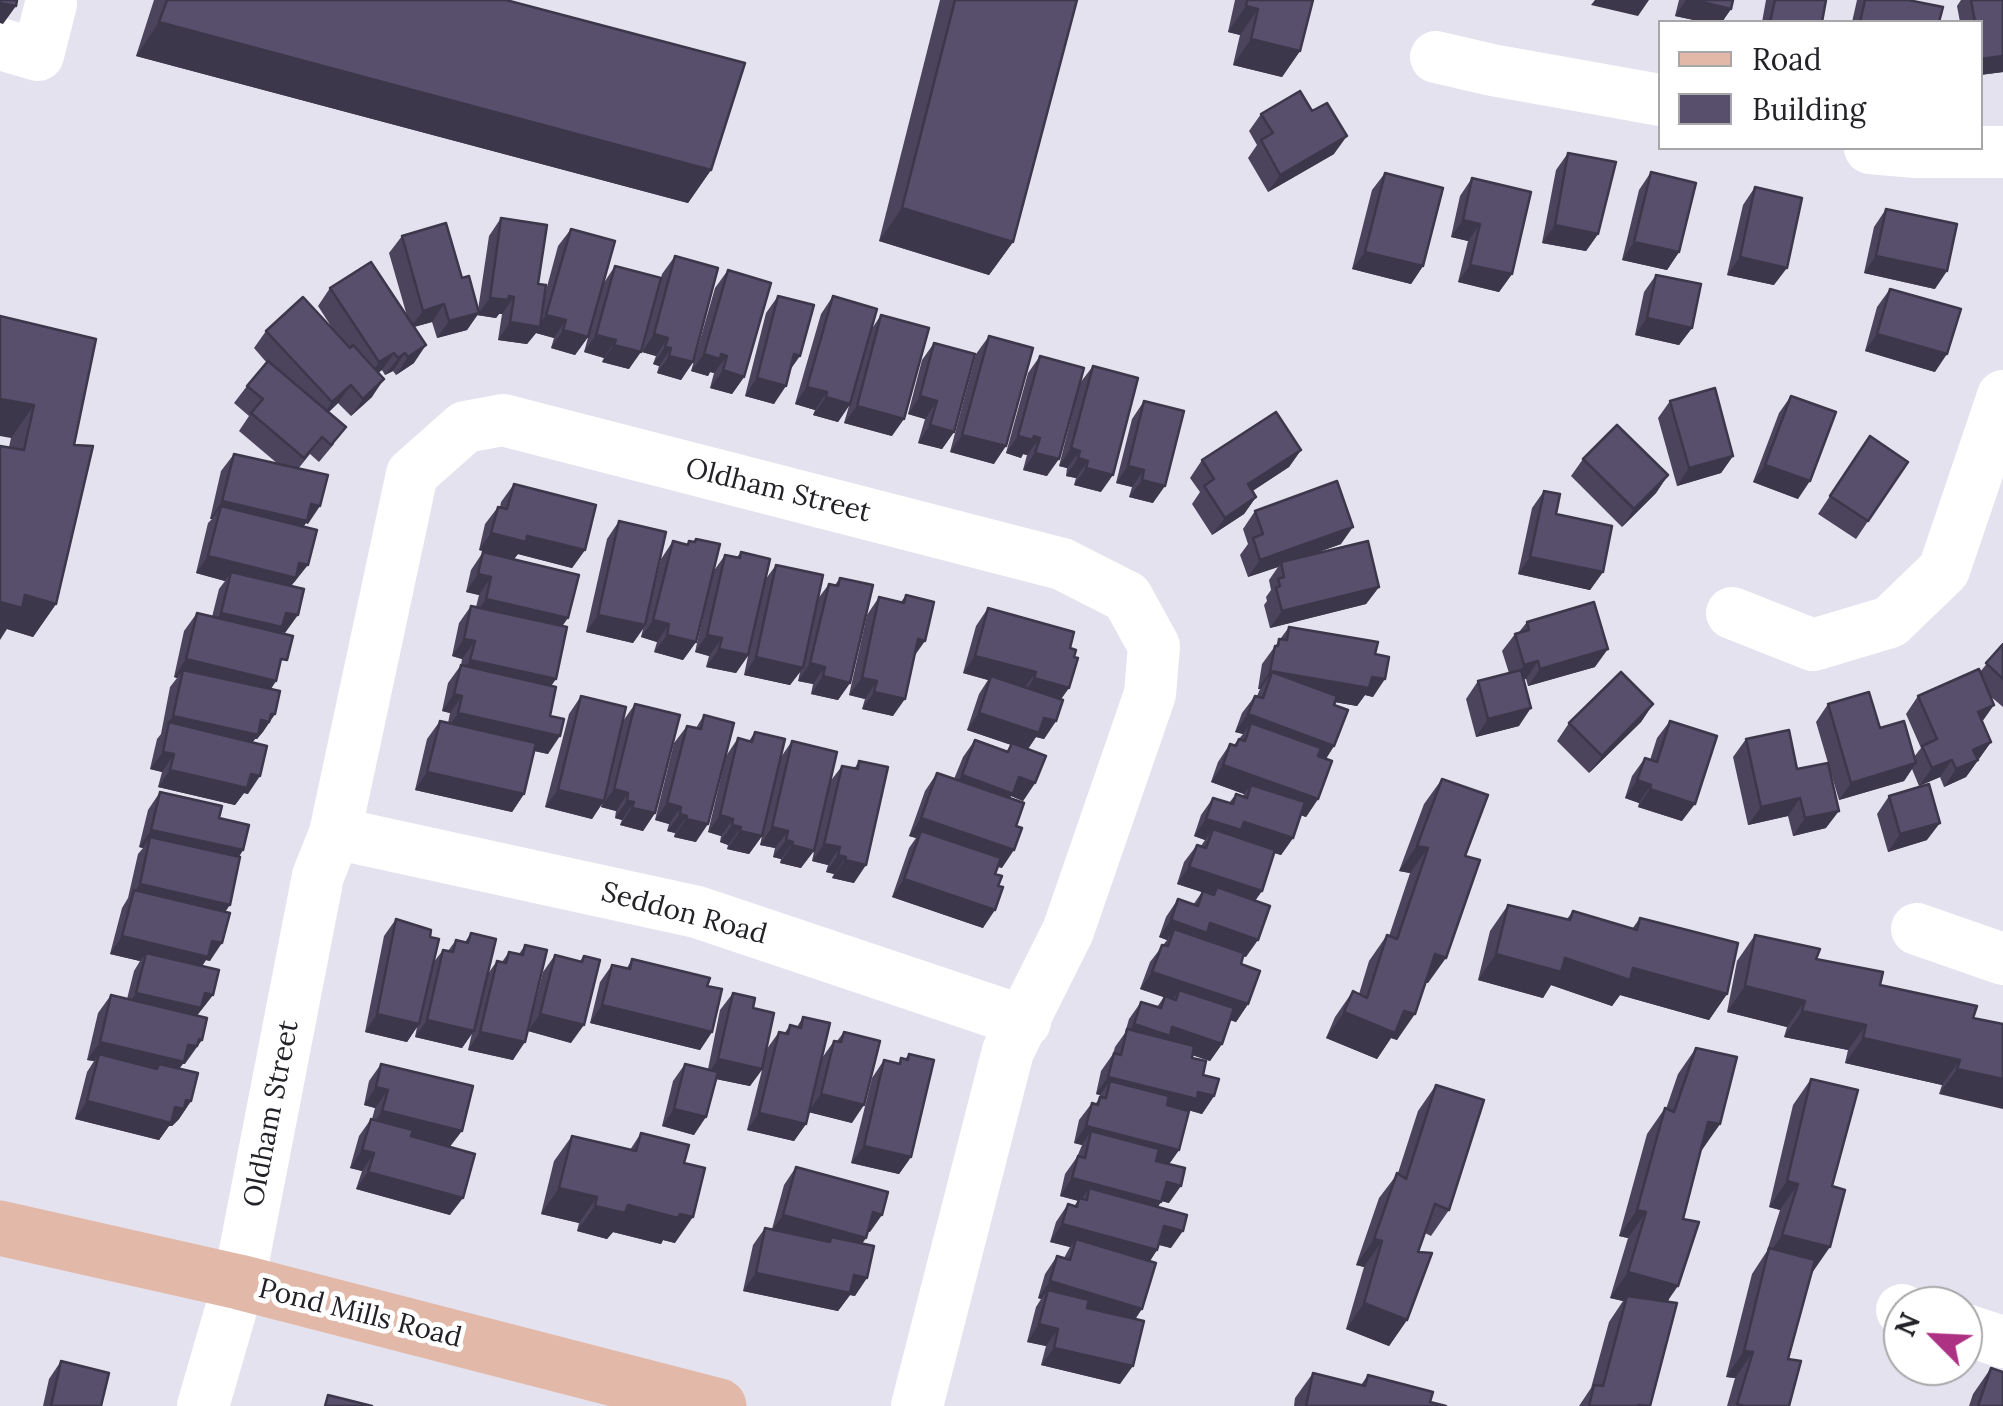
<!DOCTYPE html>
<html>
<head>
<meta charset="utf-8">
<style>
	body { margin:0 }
	#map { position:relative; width:2003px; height:1406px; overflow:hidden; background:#e5e2ef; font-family:Lora,serif }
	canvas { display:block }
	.legend { position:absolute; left:1658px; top:20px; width:325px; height:130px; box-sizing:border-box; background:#fff; border:2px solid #a7a7a9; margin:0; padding:12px 18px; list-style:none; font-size:30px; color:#242227 }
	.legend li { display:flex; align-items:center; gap:20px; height:50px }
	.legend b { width:50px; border:2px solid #a7a7a9 }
	.north { position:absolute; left:1883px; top:1286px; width:100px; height:100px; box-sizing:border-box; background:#fff; border:2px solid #a7a7a9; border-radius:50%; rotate:294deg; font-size:28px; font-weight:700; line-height:40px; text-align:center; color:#242227 }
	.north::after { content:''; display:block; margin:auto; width:35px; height:45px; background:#ae3284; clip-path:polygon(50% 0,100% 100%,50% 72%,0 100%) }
</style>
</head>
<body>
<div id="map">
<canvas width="2003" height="1406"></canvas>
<ul class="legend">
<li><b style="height:12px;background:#e2b9a9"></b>Road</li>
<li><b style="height:28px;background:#574f6b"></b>Building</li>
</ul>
<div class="north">N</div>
</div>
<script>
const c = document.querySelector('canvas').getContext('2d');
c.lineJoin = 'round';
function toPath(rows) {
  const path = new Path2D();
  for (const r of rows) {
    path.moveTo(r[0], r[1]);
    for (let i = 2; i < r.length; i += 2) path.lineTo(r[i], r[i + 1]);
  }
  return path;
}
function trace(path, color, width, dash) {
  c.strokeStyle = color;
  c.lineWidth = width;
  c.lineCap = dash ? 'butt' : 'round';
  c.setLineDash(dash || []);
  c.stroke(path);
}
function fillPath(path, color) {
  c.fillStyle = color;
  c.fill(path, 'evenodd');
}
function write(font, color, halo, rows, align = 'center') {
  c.font = font + ' Lora,serif';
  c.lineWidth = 10;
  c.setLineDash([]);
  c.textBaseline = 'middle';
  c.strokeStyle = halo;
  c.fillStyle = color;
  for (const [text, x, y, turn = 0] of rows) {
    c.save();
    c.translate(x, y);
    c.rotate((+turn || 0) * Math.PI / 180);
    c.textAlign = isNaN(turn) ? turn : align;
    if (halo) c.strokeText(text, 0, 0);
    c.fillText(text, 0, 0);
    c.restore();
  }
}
const minor = toPath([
	[0,44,38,55,51,4],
	[1436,57,1492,70,1660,100],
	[1870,148,1916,152,2003,152],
	[1732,613,1813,645,1890,622,1944,570,2003,396],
	[335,833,697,912,1025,1022],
	[1917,929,2003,959],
	[1902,1310,1903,1311],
	[1963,1329,2003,1342],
	[203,1406,239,1282,318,876,335,833,412,474,465,427,503,420,1062,564,1127,597,1154,646,1150,694,1068,931,1008,1051,917,1406]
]);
const major = toPath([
	[0,1228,239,1282,719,1406]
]);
const wall = toPath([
	[154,0,506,0,711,170,688,203,136,56],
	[940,0,1077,0,1013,242,989,275,879,241],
	[1235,0,1313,0,1300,51,1282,77,1233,65,1240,35,1228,32],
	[1679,0,1733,0,1731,9,1722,22,1703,22,1675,16],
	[1766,0,1826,0,1822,22,1762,22],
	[1857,0,1908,0,1939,22,1852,22],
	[1961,0,2003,0,2003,72,1980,75,1980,22,1960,22,1957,6],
	[1261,114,1334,154,1268,192,1248,158,1257,145,1249,131],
	[1568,153,1598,234,1586,251,1542,243,1556,170],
	[1651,172,1679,252,1667,270,1622,260,1639,190],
	[1385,173,1423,266,1411,284,1352,269,1372,190],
	[1472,178,1512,274,1499,292,1458,282,1468,241,1451,237,1460,196],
	[1755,187,1774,285,1727,275,1743,205],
	[1886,209,1935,289,1864,273,1874,227],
	[501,218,544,298,558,246,571,229,588,337,575,355,551,348,554,338,536,333,527,344,498,340,502,314,499,314,496,318,477,315,467,330,437,338,432,322,414,327,414,363,396,375,393,371,385,375,382,370,378,373,372,397,351,416,338,403,329,412,334,444,319,462,310,454,298,469,308,524,306,523,303,527,295,582,293,582,290,586,285,633,278,632,278,672,276,681,271,689,275,714,257,739,255,739,252,742,248,794,244,793,235,805,158,787,162,772,150,769,157,739,161,734,170,687,177,678,174,677,184,631,197,613,212,617,219,589,225,581,196,573,208,523,212,519,210,519,221,471,234,454,278,464,239,431,249,416,234,403,247,386,267,363,254,348,266,331,336,334,318,306,330,288,407,316,389,253,402,236,462,278,478,310,489,236],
	[675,256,693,362,681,380,657,373,659,366,653,364,656,356,642,352,662,274],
	[615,266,629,369,602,362,604,358,584,352,603,284],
	[728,270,744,377,732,394,710,388,714,373,710,372,708,376,691,371,715,288],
	[1656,275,1692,328,1679,345,1635,335,1644,292],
	[1890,289,1935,372,1865,351,1877,307],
	[778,296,790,370,774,404,745,396,766,313],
	[833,296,871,330,881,315,892,436,844,423,849,406,838,422,813,415,815,410,795,404,821,314],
	[0,316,74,445,56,604,33,637,7,629,9,447,11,438],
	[989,336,994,464,950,452,976,354],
	[934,343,954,432,942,449,918,443,925,419,908,414,922,360],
	[1040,356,1047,476,1023,470,1027,455,1023,454,1021,458,1006,453,1028,373],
	[1093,366,1101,492,1074,485,1076,478,1066,476,1067,468,1059,466,1080,383],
	[1791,396,1798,499,1753,482,1779,413],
	[1144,401,1153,503,1129,497,1132,487,1116,483,1132,419],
	[1670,401,1733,456,1721,473,1677,486,1658,418],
	[1870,436,1908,462,1856,539,1818,514],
	[1301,450,1289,467,1252,491,1256,497,1244,514,1212,535,1192,504,1200,492,1190,478,1202,460],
	[1583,459,1668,475,1656,493,1622,527,1571,476],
	[514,484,585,550,572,568,518,554,514,559,479,550,485,524,498,507,500,507,501,502],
	[1544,491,1556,514,1603,572,1590,590,1518,574,1532,508],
	[1255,511,1341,544,1310,555,1379,587,1366,604,1270,628,1264,605,1267,601,1266,597,1271,590,1269,580,1278,567,1248,577,1240,555,1248,544,1243,529],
	[619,521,655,584,661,559,673,541,686,545,689,541,694,542,696,539,713,572,725,555,737,557,741,552,765,580,776,565,817,600,829,584,835,585,840,578,850,683,838,700,811,694,813,684,798,681,800,672,790,685,744,675,748,656,736,673,706,667,709,656,695,652,712,577,696,642,683,660,654,652,657,642,641,637,643,629,633,643,586,632,607,539],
	[483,552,562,626,556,679,551,686,548,754,534,751,524,794,512,812,415,790,427,739,440,721,448,723,450,713,442,711,448,683,461,665,462,659,452,656,459,623,471,606,476,607,479,595,466,592,471,570],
	[906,595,915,655,893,716,862,709,865,699,849,695,867,615,879,597,901,602],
	[988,608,1070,648,1056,721,1044,739,1036,737,1028,749,1035,783,1023,801,1011,796,1010,798,1002,868,998,867,995,874,983,928,892,897,909,848,916,838,909,836,925,791,937,773,954,779,963,757,975,740,1006,752,1011,745,967,730,979,694,988,680,963,673,976,626],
	[1527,622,1595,667,1528,686,1526,679,1524,679,1519,726,1476,737,1466,699,1478,681,1509,673,1502,651,1515,634,1519,632],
	[1289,627,1375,654,1373,697,1365,695,1357,706,1335,702,1334,746,1326,759,1318,799,1306,817,1301,815,1293,838,1281,855,1274,853,1262,891,1255,900,1246,957,1243,956,1241,964,1248,1004,1236,1022,1230,1020,1222,1044,1210,1061,1192,1055,1192,1058,1214,1096,1202,1114,1188,1110,1179,1150,1169,1164,1169,1203,1161,1201,1158,1207,1171,1248,1159,1245,1157,1250,1150,1261,1120,1384,1041,1365,1046,1346,1027,1342,1036,1307,1041,1299,1038,1298,1045,1274,1057,1256,1064,1258,1070,1247,1050,1242,1056,1222,1068,1204,1074,1206,1078,1201,1060,1196,1065,1174,1077,1157,1082,1145,1074,1143,1079,1120,1092,1103,1095,1104,1097,1102,1100,1095,1096,1094,1101,1071,1113,1054,1115,1047,1125,1033,1129,1019,1141,1002,1157,1007,1164,997,1140,989,1150,962,1167,940,1159,937,1166,917,1178,899,1193,905,1202,892,1177,884,1184,862,1197,845,1201,846,1205,840,1194,836,1201,815,1213,798,1229,803,1236,794,1243,796,1244,794,1211,782,1218,762,1230,744,1234,745,1243,734,1235,732,1242,713,1255,696,1257,696,1260,689,1258,689,1262,664],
	[2003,644,2003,707,1990,696,1982,722,1991,742,1966,777,1944,787,1940,777,1919,786,1912,769,1904,781,1839,800,1828,763,1826,828,1793,836,1788,816,1748,825,1733,757,1746,739,1797,769,1828,763,1816,722,1828,704,1880,728,1914,757,1921,748,1906,714,1918,696,1980,672],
	[581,696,623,721,635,704,655,813,643,831,620,825,622,820,615,818,616,811,601,807,602,803,592,819,545,807,569,714],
	[1653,704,1641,722,1589,773,1557,741,1569,723],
	[704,715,696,842,674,837,675,833,667,831,669,824,655,820,674,743,687,726,696,728],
	[1670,721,1682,821,1638,807,1639,803,1625,798,1632,776,1645,758,1650,760,1657,738],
	[755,732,781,757,792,741,829,783,842,766,854,769,859,761,854,883,832,878,834,874,826,872,828,865,812,861,827,791,801,868,780,863,781,859,773,857,775,848,760,845,768,809,762,836,749,854,727,849,728,845,720,842,721,836,708,832,726,756,738,738,749,741],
	[1442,779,1465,856,1428,983,1426,983,1397,1040,1391,1038,1377,1059,1326,1038,1335,1017,1353,991,1359,994,1369,961,1387,935,1389,936,1410,873,1399,871,1424,804],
	[160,792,219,818,243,850,239,857,210,961,206,960,202,966,213,995,197,1015,202,1040,185,1064,182,1064,179,1069,191,1101,179,1119,172,1126,169,1126,159,1140,75,1119,87,1072,94,1061,87,1060,98,1013,111,995,127,999,134,971,140,961,110,954,122,908,128,898,138,854,143,848,139,847,148,810],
	[1889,796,1927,840,1888,852,1877,814],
	[1508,905,1567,919,1573,911,1632,929,1640,918,1727,994,1709,1020,1620,995,1612,1006,1551,985,1543,998,1478,980,1490,931],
	[396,919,430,937,433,963,443,950,448,951,456,940,465,942,471,933,487,975,497,961,502,962,509,952,519,954,525,945,529,1027,543,972,555,955,580,961,584,956,571,1043,528,1031,513,1060,468,1050,472,1033,462,1048,415,1037,417,1027,407,1042,365,1032,384,936],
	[1755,935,1880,985,1973,1018,2003,1024,1939,1094,1942,1085,1845,1063,1848,1050,1784,1037,1787,1027,1727,1012,1737,961],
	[632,959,707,986,712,1032,700,1050,590,1023,600,982,612,965,627,968],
	[733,993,753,1008,766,1050,779,1032,784,1034,790,1025,797,1027,803,1017,822,1058,834,1041,837,1041,844,1032,852,1123,809,1112,806,1124,794,1141,747,1130,762,1070,750,1086,716,1079,694,1135,662,1126,673,1081,685,1064,708,1069,720,1010],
	[1696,1048,1720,1124,1701,1150,1683,1219,1650,1406,1579,1406,1591,1388,1609,1322,1623,1301,1610,1298,1628,1238,1619,1236,1647,1134,1665,1108,1666,1109,1678,1074],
	[909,1054,911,1157,899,1174,851,1163,872,1078,884,1060,898,1064,901,1058,905,1059],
	[381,1064,450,1147,450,1215,356,1189,362,1171,350,1168,359,1136,371,1119,372,1119,375,1108,364,1105,369,1081],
	[1811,1079,1832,1186,1811,1272,1788,1359,1789,1406,1727,1406,1735,1378,1726,1377,1752,1274,1767,1251,1780,1210,1769,1207,1793,1105],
	[1436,1085,1449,1210,1431,1236,1425,1233,1418,1252,1407,1320,1389,1346,1346,1329,1364,1267,1356,1265,1379,1198,1398,1173,1418,1111],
	[641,1133,684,1163,675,1243,663,1240,661,1244,613,1232,607,1239,577,1231,579,1223,541,1214,554,1161,572,1136,630,1150],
	[796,1167,870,1232,868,1232,862,1243,855,1296,850,1295,838,1311,743,1291,753,1245,765,1228,772,1229,784,1185],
	[61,1361,101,1406,43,1406,49,1379],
	[1991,1368,2003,1406,1969,1406,1973,1394],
	[1313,1373,1361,1385,1368,1375,1430,1402,1446,1406,1294,1406,1295,1398]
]);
const shadedWall = toPath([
	[1595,0,1649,0,1638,16,1591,5],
	[1686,0,1694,0,1731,9,1722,22,1703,22,1675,16],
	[0,3,16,6,3,24,0,23],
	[1246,6,1258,9,1240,35,1228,32],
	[159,22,711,170,688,203,136,56],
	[1251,39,1300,51,1282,77,1233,65],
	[2003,56,2003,72,1980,75,1980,59],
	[1347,136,1334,154,1268,192,1280,175],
	[902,208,1013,242,989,275,879,241],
	[1463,220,1480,224,1468,241,1451,237],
	[1555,225,1598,234,1586,251,1542,243],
	[1634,242,1679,252,1667,270,1622,260],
	[1365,252,1423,266,1411,284,1352,269],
	[1876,256,1947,271,1935,289,1864,273],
	[1740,257,1787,268,1774,285,1727,275],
	[1470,265,1512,274,1499,292,1458,282],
	[509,296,514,297,502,314,499,314,496,318,477,315,490,298],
	[444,304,432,322,410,328,423,311],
	[479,313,467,330,437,338,449,321],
	[546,315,566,320,554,338,536,333,527,344,498,340,510,322,538,326],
	[1647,318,1692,328,1679,345,1635,335],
	[563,330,588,337,575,355,551,348],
	[654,334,668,338,656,356,642,352],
	[1877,334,1947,354,1935,372,1865,351],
	[596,335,616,340,604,358,584,352],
	[426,345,414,363,396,375,408,357],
	[614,345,641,352,629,369,602,362],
	[665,347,671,348,659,366,653,364],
	[394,353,382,370,367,380,379,362],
	[405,353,393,371,385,375,398,358],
	[704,354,721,354,727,356,714,373,710,372,708,376,691,371],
	[794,354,800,356,788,373],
	[669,356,693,362,681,380,657,373],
	[723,370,744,377,732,394,710,388],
	[757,378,786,386,774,404,745,396],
	[384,379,372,397,351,416,363,399],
	[351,385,338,403,320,420,332,402],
	[807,387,827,392,815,410,795,404],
	[920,396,937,401,925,419,908,414],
	[826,397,850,404,838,422,813,415],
	[0,399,34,405,11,438,0,436],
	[857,406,904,419,892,436,844,423],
	[930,425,954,432,942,449,918,443],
	[962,435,1006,446,994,464,950,452],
	[1018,436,1040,438,1027,455,1023,454,1021,458,1006,453],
	[1071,448,1080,451,1067,468,1059,466],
	[1301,450,1289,467,1236,502,1248,484],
	[1035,453,1059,459,1047,476,1023,470],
	[1733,456,1721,473,1677,486,1689,468],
	[1078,458,1088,461,1076,478,1066,476],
	[1765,465,1810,481,1798,499,1753,482],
	[1128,466,1144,470,1132,487,1116,483],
	[1086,468,1113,475,1101,492,1074,485],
	[1668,475,1656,493,1622,527,1634,509],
	[1142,480,1165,486,1153,503,1129,497],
	[1256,497,1244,514,1212,535,1225,518],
	[222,501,311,504,320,506,308,524,306,523,295,538,221,506,212,519,210,519],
	[1353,527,1341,544,1282,565,1281,562,1278,567,1248,577,1260,560],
	[491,533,527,536,585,550,572,568,518,554,514,559,479,550],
	[208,556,299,563,308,565,284,595,231,572,225,581,196,573],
	[1530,557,1603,572,1590,590,1518,574],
	[478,574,491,577,479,595,466,592],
	[1379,587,1366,604,1270,628,1282,611],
	[25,595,56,604,33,637,7,629,0,640,0,602],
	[486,599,568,618,556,635,474,616],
	[221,613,286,613,298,615,285,633,279,631,269,645,208,630],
	[598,615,645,625,633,643,586,632],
	[653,620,669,624,657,642,641,637],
	[667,635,696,642,683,660,654,652],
	[707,635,722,638,709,656,695,652],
	[464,639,475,641,462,659,452,656],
	[918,639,925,641,913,658],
	[719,649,748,655,736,673,706,667],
	[1608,649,1595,667,1528,686,1540,669],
	[975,656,1036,672,1023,690,991,676,988,680,963,673],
	[756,657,803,668,790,685,744,675],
	[186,659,276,681,264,698,183,670,177,678,174,677],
	[470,660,556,679,543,696,458,677],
	[1538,661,1526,679,1512,683,1524,665],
	[810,663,825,667,813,684,798,681],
	[1270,671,1372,677,1385,679,1373,697,1365,695,1357,706,1266,690,1272,672,1260,689,1258,689],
	[823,676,850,683,838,700,811,694],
	[862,678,877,681,865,699,849,695],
	[1034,678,1069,688,1057,705,1022,696],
	[874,692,905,699,893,716,862,709],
	[454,694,462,696,450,713,442,711],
	[1653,704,1641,722,1589,773,1602,756],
	[1994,705,1982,722,1978,712],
	[1531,708,1519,726,1476,737,1488,719],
	[458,713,560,736,548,754,446,731],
	[979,713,1044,718,1056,721,1044,739,1036,737,1027,750,967,730],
	[271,714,275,714,263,732,257,739,255,739,245,752,169,722,160,734,173,716,261,720],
	[1248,714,1334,746,1322,764,1251,723,1243,734,1235,732],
	[1991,742,1966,777,1944,787,1956,769,1973,750],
	[163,752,174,754,162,772,150,769],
	[1952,760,1940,777,1919,786,1932,768],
	[1916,763,1904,781,1839,800,1851,783],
	[1223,765,1318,799,1306,817,1247,796,1251,785,1244,794,1211,782],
	[170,770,251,774,260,776,248,794,244,793,235,805,158,787],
	[427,772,524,794,512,812,415,790],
	[962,775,1019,777,1035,783,1023,801,1011,796,1000,812,949,793],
	[1637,780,1651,785,1639,803,1625,798],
	[614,789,628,793,616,811,601,807],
	[1650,789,1695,804,1682,821,1638,807],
	[558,790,604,801,592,819,545,807],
	[1800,798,1788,816,1748,825,1761,807],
	[627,801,634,802,622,820,615,818],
	[667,803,681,807,669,824,655,820],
	[632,808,655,813,643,831,620,825],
	[1839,811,1826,828,1793,836,1805,818],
	[680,814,687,816,675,833,667,831],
	[720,815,733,819,721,836,708,832],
	[921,818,1014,850,1002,868,918,839,921,831,916,838,909,836],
	[686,819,708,824,696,842,674,837],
	[1206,819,1244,822,1293,838,1281,855,1234,840,1213,829,1205,840,1194,836],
	[1940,823,1927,840,1888,852,1900,834],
	[732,825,741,827,728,845,720,842],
	[772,827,788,831,775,848,760,845],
	[151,830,243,850,231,868,150,837,143,848,139,847],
	[740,831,762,836,749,854,727,849],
	[786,840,793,842,781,859,773,857],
	[824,844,840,847,828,865,812,861],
	[792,845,814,851,801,868,780,863],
	[1417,846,1428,848,1410,873,1399,871],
	[838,855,846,857,834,874,826,872],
	[845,860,866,865,854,883,832,878],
	[1189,867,1262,891,1250,908,1217,887,1211,895,1177,884],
	[904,879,995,910,983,928,892,897],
	[140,884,230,905,218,922,133,894],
	[1171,920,1210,923,1258,940,1246,957,1201,941,1174,929,1167,940,1159,937],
	[122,936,212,941,222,943,210,961,206,960,196,975,146,953,140,961,110,954],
	[1435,954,1446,958,1428,983,1417,980],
	[1496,954,1565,958,1633,968,1727,994,1709,1020,1620,995,1612,1006,1551,985,1543,998,1478,980],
	[1152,972,1248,1004,1236,1022,1175,1001,1179,990,1172,1000,1140,989],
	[1745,986,1805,1001,1787,1027,1727,1012],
	[136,993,205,993,213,995,189,1026,124,1011],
	[602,1005,712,1032,700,1050,590,1023],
	[1404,1011,1415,1014,1397,1040,1391,1038,1377,1059,1326,1038,1344,1012],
	[1802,1011,1866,1025,1848,1050,1784,1037],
	[377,1014,419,1024,407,1042,365,1032],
	[540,1014,584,1025,571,1043,528,1031],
	[427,1020,474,1031,462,1048,415,1037],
	[1134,1024,1172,1027,1222,1044,1210,1061,1163,1045,1125,1036],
	[480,1032,525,1042,513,1060,468,1050],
	[1863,1038,1960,1060,1942,1085,1845,1063],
	[199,1039,202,1040,171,1079,157,1069,159,1064,151,1075,99,1054,94,1061,87,1060,100,1042,188,1045],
	[718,1059,762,1069,750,1086,706,1077],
	[1957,1069,2003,1079,2003,1109,1939,1094],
	[1108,1077,1198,1092,1214,1096,1202,1114,1188,1110,1184,1116,1110,1081,1100,1095,1096,1094],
	[376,1087,388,1090,375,1108,364,1105],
	[821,1094,864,1105,852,1123,808,1112],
	[186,1100,191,1101,179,1119,172,1126,169,1126,159,1140,75,1119,87,1101,175,1107],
	[674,1109,706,1117,694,1135,662,1126],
	[382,1111,462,1131,449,1148,370,1129],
	[759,1113,806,1124,794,1141,747,1130],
	[1708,1122,1720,1124,1702,1150,1690,1148],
	[1086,1126,1179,1150,1167,1167,1091,1131,1082,1145,1074,1143],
	[864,1146,911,1157,899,1174,851,1163],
	[362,1150,374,1153,362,1171,350,1168],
	[368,1172,463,1198,450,1215,356,1189],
	[1072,1178,1161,1202,1149,1219,1087,1200,1089,1188,1080,1201,1060,1196],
	[1787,1181,1798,1184,1780,1210,1769,1207],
	[1167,1182,1181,1186,1169,1203,1154,1199],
	[559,1188,597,1197,579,1223,541,1214],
	[628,1205,680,1214,693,1217,675,1243,663,1240,661,1244,613,1232,607,1239,577,1231,595,1206],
	[1637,1210,1646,1212,1628,1238,1619,1236],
	[873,1212,882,1215,870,1232,860,1230],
	[783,1215,866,1238,854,1256,830,1242,831,1237,824,1247,770,1233],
	[1062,1224,1157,1250,1145,1268,1076,1239,1070,1247,1050,1242],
	[1164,1226,1183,1231,1171,1248,1152,1243],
	[1782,1235,1830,1247,1812,1273,1767,1257],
	[1374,1239,1382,1241,1364,1267,1356,1265],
	[1628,1272,1678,1286,1660,1312,1627,1296,1623,1301,1610,1298],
	[756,1273,854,1275,867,1278,855,1296,850,1295,838,1311,743,1291],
	[1050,1281,1142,1309,1130,1327,1048,1290,1041,1299,1038,1298],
	[1364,1303,1407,1320,1389,1346,1346,1329],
	[1039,1324,1058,1329,1046,1346,1027,1342],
	[1054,1348,1133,1366,1120,1384,1041,1365],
	[1744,1351,1753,1352,1735,1378,1726,1377]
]);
const building = toPath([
	[0,0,17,0,16,6,0,3,0,0],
	[167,0,506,0,745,63,711,170,159,22,167,0],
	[955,0,1077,0,1013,242,902,208,955,0],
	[1247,0,1313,0,1300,51,1251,39,1258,9,1246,6,1247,0],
	[1694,0,1733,0,1731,9,1694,0],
	[1775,0,1826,0,1822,22,1770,22,1775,0],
	[1865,0,1908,0,1943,7,1939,22,1860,22,1865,0],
	[1971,0,2003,0,2003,56,1980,59,1980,22,1975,22,1971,0],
	[1300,91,1312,111,1327,103,1347,136,1280,175,1261,140,1273,133,1261,114,1300,91],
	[1568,153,1616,162,1598,234,1555,225,1568,153],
	[1651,172,1696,183,1679,252,1634,242,1651,172],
	[1385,173,1443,188,1423,266,1365,252,1385,173],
	[1472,178,1531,192,1512,274,1470,265,1480,224,1463,220,1472,178],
	[1755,187,1802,198,1787,268,1740,257,1755,187],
	[1886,209,1957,224,1947,271,1876,256,1886,209],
	[501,218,547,225,538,284,546,285,540,327,510,322,514,297,509,296,508,300,490,298,501,218],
	[446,223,462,278,469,276,479,313,449,321,444,304,423,311,402,236,446,223],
	[571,229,615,241,588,337,563,330,566,320,546,315,571,229],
	[675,256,718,268,693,362,669,356,671,348,665,347,668,338,654,334,675,256],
	[371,262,426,345,408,357,405,353,398,358,394,353,379,362,330,288,371,262],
	[615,266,661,278,641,352,614,345,616,340,596,335,615,266],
	[728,270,771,283,744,377,723,370,727,356,721,354,720,359,704,354,728,270],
	[1656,275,1701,284,1692,328,1647,318,1656,275],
	[1890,289,1961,309,1947,354,1877,334,1890,289],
	[778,296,814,305,800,356,794,354,786,386,757,378,778,296],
	[833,296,877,309,850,404,826,397,827,392,807,387,833,296],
	[303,297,350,348,353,345,384,379,363,399,351,385,332,402,266,331,303,297],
	[881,315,929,328,904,419,857,406,881,315],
	[0,316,96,339,74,445,93,446,56,604,25,595,22,608,0,602,0,446,24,450,34,405,0,399,0,316],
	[989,336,1033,348,1006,446,962,435,989,336],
	[934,343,975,354,954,432,930,425,937,401,920,396,934,343],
	[1040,356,1084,368,1059,459,1035,453,1040,438,1034,436,1033,440,1018,436,1040,356],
	[268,361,346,427,331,445,322,437,304,458,251,413,263,399,247,386,268,361],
	[1093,366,1138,378,1113,475,1086,468,1088,461,1078,458,1080,451,1071,448,1093,366],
	[1715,388,1733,456,1689,468,1670,401,1715,388],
	[1791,396,1836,412,1810,481,1765,465,1791,396],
	[1144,401,1184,411,1165,486,1142,480,1144,470,1128,466,1144,401],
	[1276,412,1301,450,1248,484,1256,497,1225,518,1204,486,1214,479,1202,460,1276,412],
	[1617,425,1668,475,1634,509,1583,459,1617,425],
	[1870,436,1908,462,1868,521,1830,496,1870,436],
	[234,454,328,475,320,506,311,504,307,521,222,501,234,454],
	[1337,481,1353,527,1260,560,1253,538,1263,534,1255,511,1337,481],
	[514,484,596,505,585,550,527,536,526,542,491,533,498,507,507,509,514,484],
	[1544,491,1560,494,1556,514,1612,526,1603,572,1530,557,1544,491],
	[221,506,317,530,308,565,299,563,296,578,208,556,221,506],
	[619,521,666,532,645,625,598,615,619,521],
	[696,539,720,544,696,642,667,635,669,624,653,620,673,541,688,545,689,541,695,542,696,539],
	[1368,541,1379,587,1282,611,1276,588,1280,586,1278,579,1284,577,1281,562,1368,541],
	[483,552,579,575,568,618,486,599,491,577,478,574,483,552],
	[741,552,770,559,748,655,719,649,722,638,707,635,725,555,740,558,741,552],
	[776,565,823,575,803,668,756,657,776,565],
	[231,572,304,589,298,615,286,613,282,627,221,613,231,572],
	[840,578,873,585,850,683,823,676,825,667,810,663,829,584,838,586,840,578],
	[906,595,934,602,925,641,918,639,905,699,874,692,877,681,862,678,879,597,904,603,906,595],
	[1594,602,1608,649,1540,669,1538,661,1524,665,1515,634,1529,630,1527,622,1594,602],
	[471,606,567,627,556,679,470,660,475,641,464,639,471,606],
	[988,608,1074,632,1070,648,1076,650,1074,657,1078,658,1069,688,1034,678,1036,672,975,656,988,608],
	[197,613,293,636,287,660,281,659,276,681,186,659,197,613],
	[1289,627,1378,642,1375,654,1389,657,1385,679,1372,677,1369,688,1270,671,1275,646,1278,646,1279,639,1287,640,1289,627],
	[2003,644,2003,679,1986,663,2003,644],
	[461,665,556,687,550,716,564,719,560,736,458,713,462,696,454,694,461,665],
	[1979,669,1994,705,1978,712,1991,742,1973,750,1978,760,1956,769,1952,760,1932,768,1922,746,1937,739,1918,696,1979,669],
	[183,670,280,691,275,714,271,714,269,722,261,720,258,735,173,716,183,670],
	[1521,670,1531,708,1488,719,1478,681,1521,670],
	[1272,672,1337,696,1334,705,1348,710,1334,746,1248,714,1255,696,1263,698,1272,672],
	[1621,672,1653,704,1602,756,1569,723,1621,672],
	[991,676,1063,700,1056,721,1044,718,1039,733,979,713,991,676],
	[1869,692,1880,728,1904,721,1916,763,1851,783,1828,704,1869,692],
	[581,696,626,707,604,801,558,790,581,696],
	[635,704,680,715,655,813,632,808,634,802,627,801,628,793,614,789,635,704],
	[704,715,734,723,708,824,686,819,687,816,680,814,681,807,667,803,687,726,701,729,704,715],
	[440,721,536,743,524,794,427,772,440,721],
	[1670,721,1717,736,1695,804,1650,789,1651,785,1637,780,1645,758,1657,762,1670,721],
	[169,722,267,746,260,776,251,774,247,788,170,770,174,754,163,752,169,722],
	[1251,723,1321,748,1318,756,1332,761,1318,799,1223,765,1230,744,1236,746,1239,739,1245,741,1251,723],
	[1789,730,1797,769,1828,763,1839,811,1805,818,1800,798,1761,807,1746,739,1789,730],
	[755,732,785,739,762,836,740,831,741,827,732,825,733,819,720,815,738,738,752,742,755,732],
	[975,740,1008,752,1012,743,1046,756,1035,783,1019,777,1013,794,962,775,975,740],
	[792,741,837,752,814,851,792,845,793,842,786,840,788,831,772,827,792,741],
	[859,761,888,767,866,865,845,860,846,857,838,855,840,847,824,844,842,766,858,769,859,761],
	[937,773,1024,803,1016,826,1022,828,1014,850,921,818,937,773],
	[1442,779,1488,795,1465,856,1480,860,1446,958,1435,954,1415,1014,1404,1011,1395,1033,1344,1012,1353,991,1367,998,1387,935,1397,939,1428,848,1417,846,1442,779],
	[1929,784,1940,823,1900,834,1889,796,1929,784],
	[1251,785,1305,802,1293,838,1244,822,1241,830,1206,819,1213,798,1233,804,1236,794,1247,798,1251,785],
	[160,792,222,806,219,818,249,825,243,850,151,830,160,792],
	[1213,829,1275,850,1262,891,1189,867,1197,845,1206,848,1213,829],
	[921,831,1001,858,995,874,1002,876,998,886,1003,887,995,910,904,879,921,831],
	[150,837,240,857,230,905,140,884,150,837],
	[1217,887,1270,906,1258,940,1210,923,1207,933,1171,920,1178,899,1198,906,1203,891,1214,895,1217,887],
	[134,890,230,913,222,943,212,941,208,957,122,936,134,890],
	[1508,905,1570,920,1573,911,1637,930,1640,918,1738,943,1727,994,1633,968,1630,980,1565,958,1561,972,1496,954,1508,905],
	[396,919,431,930,430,937,439,939,419,1024,377,1014,396,919],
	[1174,929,1244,953,1241,964,1260,971,1248,1004,1152,972,1162,945,1168,946,1174,929],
	[471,933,496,939,474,1031,427,1020,443,950,453,952,456,940,468,943,471,933],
	[1755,935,1820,949,1816,959,1883,972,1880,985,1977,1006,1973,1018,2003,1024,2003,1079,1957,1069,1960,1060,1863,1038,1866,1025,1802,1011,1805,1001,1745,986,1755,935],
	[525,945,547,950,525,1042,480,1032,497,961,506,963,509,952,523,955,525,945],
	[146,953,219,970,213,995,205,993,201,1008,136,993,146,953],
	[555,955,582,962,584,956,600,960,584,1025,540,1014,555,955],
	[632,959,710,978,707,986,722,989,712,1032,602,1005,612,965,630,969,632,959],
	[1179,990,1234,1008,1222,1044,1172,1027,1170,1036,1134,1024,1141,1002,1161,1008,1165,996,1176,1000,1179,990],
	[733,993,755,998,753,1008,774,1013,762,1069,718,1059,733,993],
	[111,995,207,1018,202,1040,199,1039,197,1046,188,1045,184,1062,100,1042,111,995],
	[803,1017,830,1023,806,1124,759,1113,779,1032,788,1034,790,1025,801,1028,803,1017],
	[1127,1029,1194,1046,1192,1058,1206,1061,1203,1075,1219,1079,1214,1096,1198,1092,1197,1099,1108,1077,1114,1053,1121,1055,1127,1029],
	[844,1032,880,1041,864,1105,821,1094,834,1041,841,1042,844,1032],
	[1696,1048,1737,1057,1720,1124,1708,1122,1683,1219,1699,1222,1678,1286,1628,1272,1646,1212,1637,1210,1665,1108,1674,1112,1696,1048],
	[99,1054,157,1069,159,1064,198,1073,191,1101,186,1100,184,1109,175,1107,171,1123,87,1101,99,1054],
	[909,1054,934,1060,911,1157,864,1146,884,1060,900,1064,901,1058,908,1060,909,1054],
	[381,1064,473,1086,462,1131,382,1111,388,1090,376,1087,381,1064],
	[685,1064,718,1072,706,1117,674,1109,685,1064],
	[1811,1079,1858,1090,1832,1186,1845,1190,1830,1247,1782,1235,1798,1184,1787,1181,1811,1079],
	[1110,1081,1169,1096,1167,1105,1189,1111,1179,1150,1086,1126,1092,1103,1098,1105,1100,1097,1106,1098,1110,1081],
	[1436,1085,1484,1100,1449,1210,1435,1204,1418,1252,1432,1253,1407,1320,1364,1303,1382,1241,1374,1239,1397,1173,1406,1179,1436,1085],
	[371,1119,413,1130,411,1136,475,1154,463,1198,368,1172,374,1153,362,1150,371,1119],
	[1091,1131,1159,1149,1156,1161,1185,1168,1181,1186,1167,1182,1161,1202,1072,1178,1078,1156,1085,1158,1091,1131],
	[641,1133,689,1145,684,1163,705,1168,693,1217,680,1214,678,1218,628,1205,625,1213,595,1206,597,1197,559,1188,572,1136,636,1151,641,1133],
	[796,1167,888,1192,882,1215,873,1212,866,1238,783,1215,796,1167],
	[1089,1188,1187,1215,1183,1231,1164,1226,1157,1250,1062,1224,1068,1204,1077,1207,1079,1198,1087,1200,1089,1188],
	[765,1228,830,1242,831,1237,874,1246,867,1278,854,1275,850,1293,756,1273,765,1228],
	[1076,1239,1156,1263,1142,1309,1050,1281,1057,1256,1070,1260,1076,1239],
	[1769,1248,1815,1260,1788,1359,1801,1361,1789,1406,1744,1406,1737,1404,1753,1352,1744,1351,1769,1248],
	[1048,1290,1089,1300,1087,1308,1144,1321,1133,1366,1054,1348,1058,1329,1039,1324,1048,1290],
	[1627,1296,1677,1303,1650,1406,1638,1405,1638,1406,1589,1406,1594,1385,1603,1386,1627,1296],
	[61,1361,109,1373,101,1406,51,1406,61,1361],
	[1991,1368,2003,1372,2003,1406,1978,1406,1991,1368],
	[1313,1373,1365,1386,1368,1375,1433,1392,1430,1402,1446,1406,1306,1406,1313,1373],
	[328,1395,372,1406,325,1406,328,1395]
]);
const streetNames = [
	["Oldham Street",778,491,14],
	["Seddon Road",684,914,15],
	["Oldham Street",272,1114,-79],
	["Pond Mills Road",360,1314,14]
];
trace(minor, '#fff', 52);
trace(major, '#e2b9a9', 55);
fillPath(wall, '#4b445c');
fillPath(shadedWall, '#3d374b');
fillPath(building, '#574f6b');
trace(building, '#3d374b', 2.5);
write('28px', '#242227', '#fff', streetNames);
</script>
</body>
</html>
